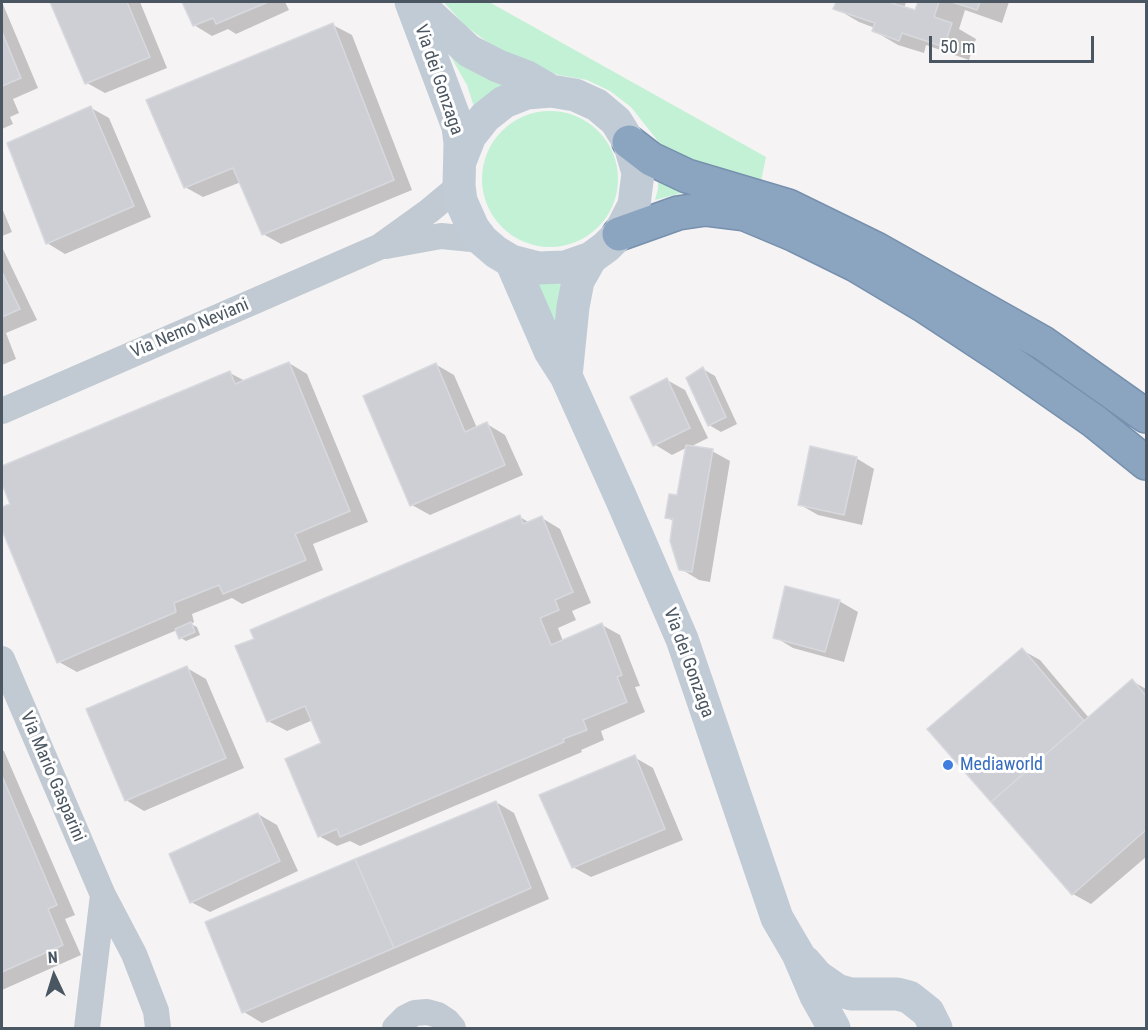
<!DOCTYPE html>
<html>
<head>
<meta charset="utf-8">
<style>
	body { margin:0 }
	#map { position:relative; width:1148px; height:1030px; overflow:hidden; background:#f5f3f3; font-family:"Roboto Condensed",sans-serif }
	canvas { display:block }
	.frame { position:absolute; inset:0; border:3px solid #4a5661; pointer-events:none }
	.north { position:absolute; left:24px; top:946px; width:60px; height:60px; -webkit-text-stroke:4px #fff; paint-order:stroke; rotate:356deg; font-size:16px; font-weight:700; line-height:24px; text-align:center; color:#4a5661 }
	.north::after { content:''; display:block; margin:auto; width:21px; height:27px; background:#4a5661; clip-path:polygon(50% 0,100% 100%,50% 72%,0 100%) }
	.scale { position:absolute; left:929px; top:36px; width:165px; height:27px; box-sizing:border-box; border:3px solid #4a5661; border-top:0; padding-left:8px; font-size:18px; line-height:21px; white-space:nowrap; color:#4a5661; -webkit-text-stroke:4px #fff; paint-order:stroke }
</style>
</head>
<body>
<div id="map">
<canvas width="1148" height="1030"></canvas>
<div class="frame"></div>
<div class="north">N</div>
<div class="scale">50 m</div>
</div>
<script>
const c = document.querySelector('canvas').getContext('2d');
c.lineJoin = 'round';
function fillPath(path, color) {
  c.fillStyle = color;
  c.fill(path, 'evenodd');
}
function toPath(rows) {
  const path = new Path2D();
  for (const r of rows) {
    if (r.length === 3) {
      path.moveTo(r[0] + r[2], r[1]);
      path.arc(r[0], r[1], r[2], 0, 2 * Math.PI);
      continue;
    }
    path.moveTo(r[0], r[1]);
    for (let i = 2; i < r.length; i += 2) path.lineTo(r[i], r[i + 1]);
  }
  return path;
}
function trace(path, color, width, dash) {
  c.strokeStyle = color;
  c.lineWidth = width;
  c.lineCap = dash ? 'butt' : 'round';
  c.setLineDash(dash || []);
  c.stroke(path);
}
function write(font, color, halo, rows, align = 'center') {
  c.font = font + ' "Roboto Condensed",sans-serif';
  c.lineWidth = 6;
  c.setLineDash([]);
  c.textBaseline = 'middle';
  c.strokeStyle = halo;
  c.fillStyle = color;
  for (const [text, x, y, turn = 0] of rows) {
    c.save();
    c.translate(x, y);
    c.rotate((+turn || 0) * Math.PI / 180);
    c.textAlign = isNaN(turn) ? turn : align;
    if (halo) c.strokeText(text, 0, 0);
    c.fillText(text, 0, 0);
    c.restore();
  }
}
const green = toPath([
	[444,2,489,2,766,157,761,181,687,161,661,145,631,107,610,91,587,80,559,75,532,67,489,43,464,25],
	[447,50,506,85,474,107,467,85],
	[550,179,68],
	[658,180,685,192,655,200,658,189],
	[566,281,560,338,536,282]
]);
const shadow = toPath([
	[2,2,38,88,13,99,19,113,10,117,13,124,2,129],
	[52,2,140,2,167,68,105,93,87,83],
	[183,2,285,2,289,10,236,34,228,29,212,36,194,25],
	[837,2,906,2,904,8,916,12,919,2,1009,2,1002,23,965,10,959,29,976,39,969,60,926,45,924,53,898,45,874,31,875,28,859,22,835,8],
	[333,25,352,35,412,190,281,244,263,234,241,182,203,197,185,187],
	[91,108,109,118,151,217,65,254,47,243],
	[2,208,12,232,2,236],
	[2,247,37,320,6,333,16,359,2,365],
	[289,363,307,374,368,522,313,544,323,570,242,604,232,598,192,614,194,622,191,624,197,627,200,635,186,641,181,638,177,630,77,672,59,662,2,526,2,509,12,505,2,480,2,467,230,373,245,381],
	[435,364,454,375,477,428,487,424,505,435,523,475,430,515,412,505],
	[703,369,715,376,737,424,721,432,709,425],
	[667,380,685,390,708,438,690,447,712,451,730,461,710,582,699,580,681,569,674,522,667,517,678,497,686,448,672,455,654,444],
	[856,458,874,469,862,525,818,515,799,504],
	[520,517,530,523,542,518,560,529,591,603,572,611,576,620,558,628,563,641,602,625,620,635,640,686,635,687,645,712,601,731,604,740,581,750,582,752,360,846,350,841,337,846,319,836,323,744,313,720,287,731,268,721],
	[839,601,858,612,844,662,793,648,775,637],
	[1022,650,1040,660,1089,718,1132,681,1146,689,1146,857,1091,904,1073,894],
	[187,668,206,679,244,768,144,811,126,800],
	[2,750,4,751,75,915,65,919,81,955,2,990],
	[634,757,653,768,683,840,591,877,573,867],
	[496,802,514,813,549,899,262,1023,244,1012],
	[258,814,277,825,298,871,210,912,191,902]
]);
const building = toPath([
	[50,2,127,2,150,57,85,84,50,2],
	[182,2,268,2,216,24,213,18,193,26,182,2],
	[836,2,888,2,915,10,918,2,939,2,934,17,952,23,944,47,902,33,899,41,872,31,875,23,833,9,836,2],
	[952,2,980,2,977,10,952,2],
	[333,23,394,180,262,235,233,168,184,188,146,100,333,23],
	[2,32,21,78,2,86,2,32],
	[91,106,134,206,46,244,7,143,91,106],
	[2,272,20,309,2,317,2,272],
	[289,362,350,511,295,534,306,560,223,594,219,585,174,603,176,612,57,663,2,530,2,507,10,504,2,484,2,466,230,371,235,384,289,362],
	[436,363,465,432,487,422,505,465,410,506,363,396,436,363],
	[703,367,726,417,708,426,686,378,703,367],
	[667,378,690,428,653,446,630,397,667,378],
	[686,445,713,449,692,572,679,570,670,541,673,519,665,518,669,494,677,495,686,445],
	[810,446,857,457,844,515,798,505,810,446],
	[520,515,523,524,542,516,573,592,555,600,559,610,540,618,551,645,602,623,622,675,617,677,627,702,583,720,587,730,563,739,564,742,340,837,337,829,318,837,285,759,321,743,305,706,267,722,235,646,254,639,250,630,520,515],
	[785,586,840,600,825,652,773,638,785,586],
	[191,622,195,632,179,639,175,629,191,622],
	[1022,648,1084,721,991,802,927,729,1022,648],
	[187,666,226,758,125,801,86,709,187,666],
	[1132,679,1146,696,1146,830,1072,895,991,802,1132,679],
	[635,755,665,829,572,868,539,795,635,755],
	[2,776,57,905,48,909,63,945,2,972,2,776],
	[496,801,531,888,394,948,355,859,496,801],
	[258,813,280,861,190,903,169,854,258,813],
	[355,859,394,948,242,1013,205,922,355,859]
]);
const street = toPath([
	[386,246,441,236,482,240],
	[2,411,379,247,429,211,459,186],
	[2,659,103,895,134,954,156,1011,158,1028],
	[87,1028,103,895],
	[395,1028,405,1018,415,1013,427,1012,438,1015,447,1021,453,1028]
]);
const secondary = toPath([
	[411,2,458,127,460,143,459,186,461,201,473,228,482,240,496,252,511,261,538,268,565,267,591,258,606,247,619,234,634,205,638,173,629,142,616,121,597,105,575,95,551,91,527,93,504,102,485,117,470,136,461,159],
	[416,2,469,51,498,66,527,77,551,91],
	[511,261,550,351,566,376,621,498,682,639,777,918,798,954,816,996,834,1028],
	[566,376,573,307,578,281,591,258],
	[805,962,817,976,837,990,851,994,897,994,909,997,928,1012,936,1028]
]);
const highway = toPath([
	[629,142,651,159,687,176,788,206,876,249,1043,343,1146,416],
	[619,234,678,213,705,209,745,214,795,235,856,265,923,305,1005,359,1094,421,1146,463]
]);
const markers = [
	[948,765,6,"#3f7fe0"]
];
const streetNames = [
	["Via dei Gonzaga",438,80,71],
	["Via Nemo Neviani",190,329,-23],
	["Via dei Gonzaga",688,663,70],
	["Via Mario Gasparini",52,777,67]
];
const shopNames = [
	["Mediaworld",960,765]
];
fillPath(green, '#c3f1d5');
fillPath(shadow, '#0003');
fillPath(building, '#cdcfd5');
trace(building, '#d7d9de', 1.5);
trace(highway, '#7690ad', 36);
trace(street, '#c1cad2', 26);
trace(secondary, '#c1cbd6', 33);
trace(highway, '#8ba5c1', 33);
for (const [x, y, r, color] of markers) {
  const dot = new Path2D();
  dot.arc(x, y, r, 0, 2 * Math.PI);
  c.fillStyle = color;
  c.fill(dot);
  trace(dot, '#fff', 2);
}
write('18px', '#4a5661', '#fff', streetNames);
write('18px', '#366cbe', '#fff', shopNames, 'left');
</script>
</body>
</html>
